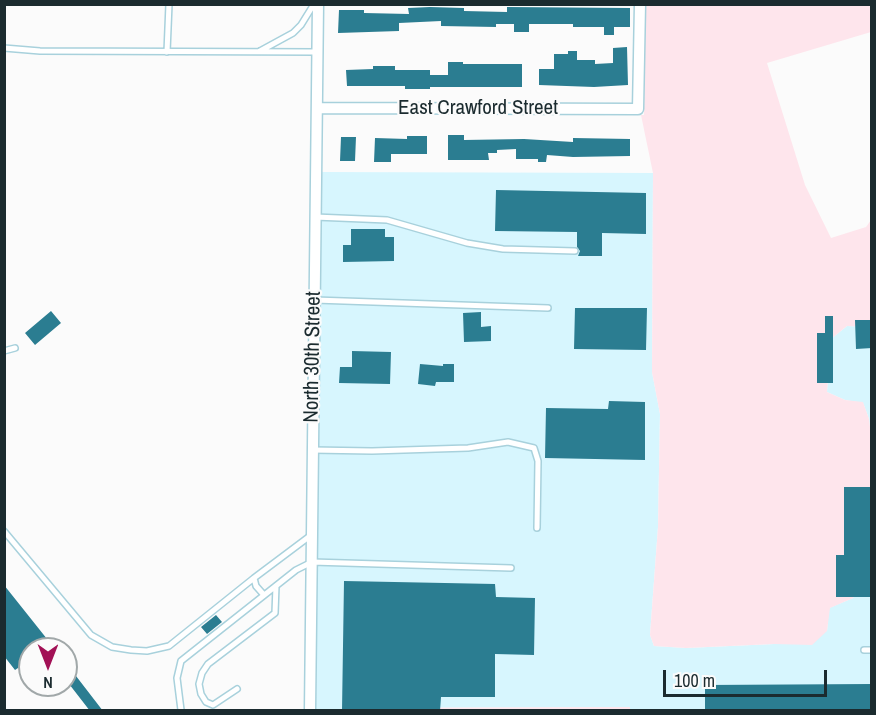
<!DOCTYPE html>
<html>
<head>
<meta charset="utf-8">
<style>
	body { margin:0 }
	#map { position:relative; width:876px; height:715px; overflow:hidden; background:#fbfbfb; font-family:"Archivo Narrow",sans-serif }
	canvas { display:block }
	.frame { position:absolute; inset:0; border:6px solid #1b2b2f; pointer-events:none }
	.north { position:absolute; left:18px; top:637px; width:60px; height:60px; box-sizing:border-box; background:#fbfbfb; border:2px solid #a1a8a9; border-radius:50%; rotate:180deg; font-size:16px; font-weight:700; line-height:24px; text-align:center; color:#1b2b2f }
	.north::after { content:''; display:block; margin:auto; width:21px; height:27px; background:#a21156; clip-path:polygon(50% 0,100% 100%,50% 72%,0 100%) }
	.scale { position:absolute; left:663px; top:670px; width:164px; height:27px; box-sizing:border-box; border:3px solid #1b2b2f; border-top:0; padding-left:8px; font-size:18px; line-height:21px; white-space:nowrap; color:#1b2b2f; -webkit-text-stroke:4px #fbfbfb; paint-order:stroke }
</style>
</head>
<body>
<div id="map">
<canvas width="876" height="715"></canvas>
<div class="frame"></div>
<div class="north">N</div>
<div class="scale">100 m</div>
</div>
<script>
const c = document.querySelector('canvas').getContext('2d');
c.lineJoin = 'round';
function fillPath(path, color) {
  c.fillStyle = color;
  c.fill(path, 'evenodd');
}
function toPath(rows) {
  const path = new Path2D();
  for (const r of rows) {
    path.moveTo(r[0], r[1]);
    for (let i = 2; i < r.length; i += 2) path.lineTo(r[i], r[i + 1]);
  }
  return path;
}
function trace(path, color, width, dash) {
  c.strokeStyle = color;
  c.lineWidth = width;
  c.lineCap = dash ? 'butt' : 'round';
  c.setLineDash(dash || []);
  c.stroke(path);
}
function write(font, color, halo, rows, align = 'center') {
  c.font = font + ' "Archivo Narrow",sans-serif';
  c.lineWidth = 4.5;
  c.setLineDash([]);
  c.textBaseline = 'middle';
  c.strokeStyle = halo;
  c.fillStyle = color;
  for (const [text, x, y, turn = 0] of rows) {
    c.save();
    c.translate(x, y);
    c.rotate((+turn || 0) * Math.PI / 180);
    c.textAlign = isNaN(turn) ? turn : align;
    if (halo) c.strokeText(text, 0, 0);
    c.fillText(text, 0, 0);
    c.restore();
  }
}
const built = toPath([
	[322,172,653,173,652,372,660,414,658,527,650,635,654,646,686,648,774,644,827,631,829,608,853,598,869,568,871,546,871,710,630,710,629,707,342,708,342,710,316,710,319,300],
	[847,326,871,327,871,444,869,419,863,403,845,400,827,392,831,339]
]);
const green = toPath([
	[645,5,871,5,871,32,767,63,805,185,831,238,866,227,871,220,871,327,847,326,831,339,827,392,845,400,863,402,869,419,872,444,872,546,869,568,853,598,830,608,827,631,812,645,774,644,686,648,654,646,650,635,658,527,660,414,652,372,653,173,641,115,644,115],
	[630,707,630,710,342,710,342,708]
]);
const building = toPath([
	[430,7,464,8,464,11,507,12,507,7,630,8,630,27,614,27,614,35,604,35,604,27,573,27,573,24,529,24,529,32,514,32,514,24,496,24,496,27,441,26,441,21,399,23,399,31,338,33,339,10,364,10,364,13,409,14,408,8],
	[627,47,628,85,594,87,539,85,539,69,554,69,554,54,568,54,568,51,577,51,577,60,595,60,595,64,613,63,613,48],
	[448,62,463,62,463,64,522,64,522,87,430,87,430,89,405,89,405,86,347,86,346,70,373,69,373,66,395,66,395,70,430,70,430,75,448,75],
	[448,135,464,135,464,140,524,139,573,142,573,138,630,139,630,156,573,157,547,155,546,162,538,162,538,159,516,159,516,149,497,150,497,153,488,153,489,160,448,160],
	[407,136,427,136,427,154,391,154,391,162,374,162,375,138,407,139],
	[341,137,356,137,355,161,340,161],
	[496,190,646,193,646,234,602,233,602,256,578,256,580,251,577,247,577,232,495,231],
	[351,229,385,229,385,237,394,237,394,261,343,262,343,245,351,245],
	[575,308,647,308,646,350,574,349],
	[51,311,61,323,35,345,25,333],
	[481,312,481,327,491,326,491,341,464,342,463,313],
	[825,316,833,316,833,383,817,383,817,333,825,333],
	[855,320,872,320,872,348,856,349],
	[352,351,391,352,390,384,339,383,340,367,352,367],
	[420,364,443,366,443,364,454,364,454,382,436,382,435,386,418,384],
	[609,401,645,402,645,460,545,458,546,408,608,409],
	[844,487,872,487,872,597,836,597,836,555,844,555],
	[344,581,495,584,496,597,535,598,534,655,495,654,495,697,441,697,440,711,342,711],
	[4,585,55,649,42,649,38,643,22,656,27,662,15,670,4,656],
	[216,615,222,622,207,634,201,627],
	[66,663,103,711,90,711,66,680],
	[872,684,872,711,705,711,705,685]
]);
const service = toPath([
	[4,48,40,51,318,52],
	[260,51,293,33,301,25,314,4],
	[167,52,169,4],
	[315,217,387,220,467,243,503,249,575,251],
	[315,300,548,308],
	[4,351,15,348],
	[312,450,372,451,468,448,508,442,534,448,538,461,537,528],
	[4,531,91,635,112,647,131,650,147,651,169,646,254,578],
	[264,595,256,586,254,578,310,536],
	[864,650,872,650],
	[237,689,213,705,206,702,201,694,199,684,202,673,208,664,275,613,276,586],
	[181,710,177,678,181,661,296,570,312,562,511,568]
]);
const minor = toPath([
	[318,108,638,109,640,4],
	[310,710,318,4]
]);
const streetNames = [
	["East Crawford Street",478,108],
	["North 30th Street",313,357,-89]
];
fillPath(built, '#d7f6fe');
fillPath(green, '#fee5ec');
fillPath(building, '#2b7d91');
trace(service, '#a8d1dc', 8);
trace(minor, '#a8d1dc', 13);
trace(service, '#fff', 5);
trace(minor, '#fff', 10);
write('21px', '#1b2b2f', '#fbfbfb', streetNames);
</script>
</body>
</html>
